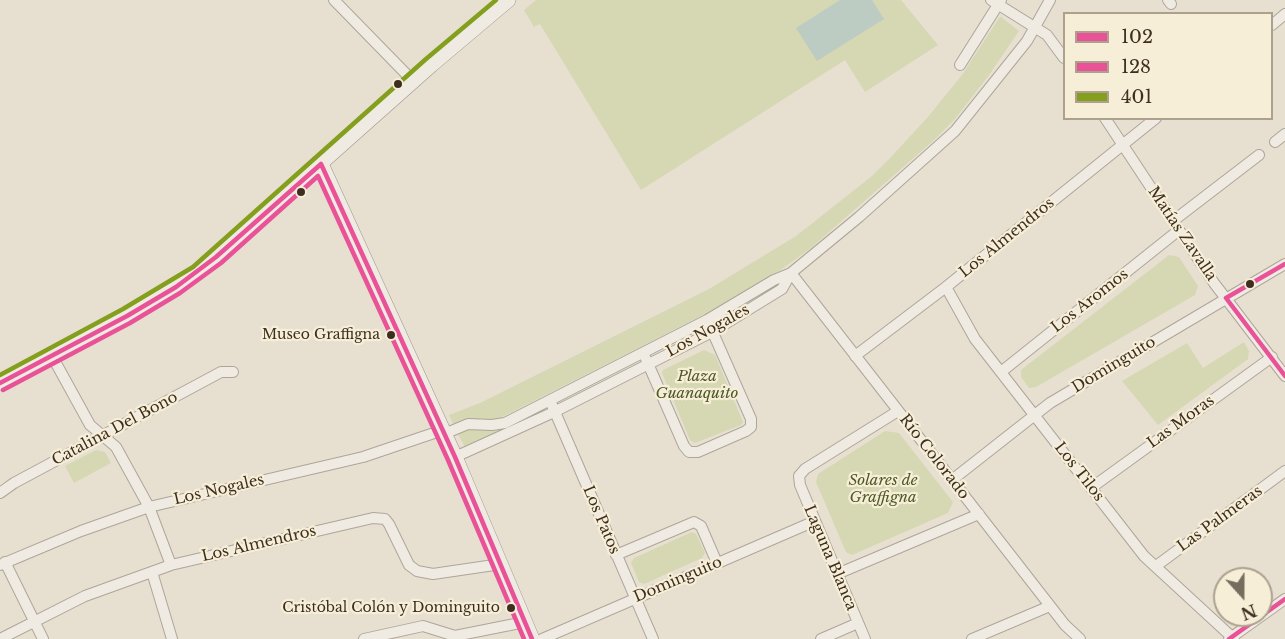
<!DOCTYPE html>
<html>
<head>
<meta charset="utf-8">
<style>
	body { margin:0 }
	#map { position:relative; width:1285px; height:639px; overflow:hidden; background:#e7e0d1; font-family:"Libre Baskerville",serif }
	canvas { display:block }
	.legend { position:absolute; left:1063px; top:12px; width:210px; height:108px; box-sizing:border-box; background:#f7eed8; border:2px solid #ada18e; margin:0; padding:8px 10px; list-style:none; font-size:18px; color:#3d2e20 }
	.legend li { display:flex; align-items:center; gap:12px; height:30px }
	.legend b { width:30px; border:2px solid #ada18e }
	.north { position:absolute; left:1213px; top:567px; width:60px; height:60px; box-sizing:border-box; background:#f7eed8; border:2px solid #ada18e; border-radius:50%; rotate:159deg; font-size:16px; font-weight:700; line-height:24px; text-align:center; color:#3d2e20 }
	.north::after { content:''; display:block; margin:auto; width:21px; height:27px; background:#786c5e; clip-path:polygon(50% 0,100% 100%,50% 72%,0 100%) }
</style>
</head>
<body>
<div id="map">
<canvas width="1285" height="639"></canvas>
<ul class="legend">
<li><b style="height:8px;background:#e95297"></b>102</li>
<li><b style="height:8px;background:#e95297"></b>128</li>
<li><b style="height:8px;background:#849e1d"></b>401</li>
</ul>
<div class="north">N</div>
</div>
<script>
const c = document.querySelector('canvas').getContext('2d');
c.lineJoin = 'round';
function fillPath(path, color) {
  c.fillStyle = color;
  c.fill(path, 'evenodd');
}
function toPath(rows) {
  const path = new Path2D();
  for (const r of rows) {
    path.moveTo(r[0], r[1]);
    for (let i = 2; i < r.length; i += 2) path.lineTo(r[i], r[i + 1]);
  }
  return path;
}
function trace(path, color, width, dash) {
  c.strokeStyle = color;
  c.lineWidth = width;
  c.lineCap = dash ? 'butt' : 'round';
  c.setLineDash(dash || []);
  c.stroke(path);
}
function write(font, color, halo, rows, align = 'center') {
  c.font = font + ' "Libre Baskerville",serif';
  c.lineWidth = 4.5;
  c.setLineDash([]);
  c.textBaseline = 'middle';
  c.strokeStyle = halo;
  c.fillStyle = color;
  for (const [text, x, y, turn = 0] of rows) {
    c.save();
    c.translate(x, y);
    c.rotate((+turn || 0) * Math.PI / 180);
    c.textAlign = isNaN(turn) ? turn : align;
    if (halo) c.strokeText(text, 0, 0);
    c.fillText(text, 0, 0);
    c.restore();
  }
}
const green = toPath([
	[536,0,901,0,938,45,865,92,845,60,641,190,540,24,534,27,524,10],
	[1001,17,1019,31,989,75,955,119,934,140,812,247,782,269,725,304,498,419,491,420,467,419,453,424,449,415,480,403,709,289,796,236,872,176,891,157,927,118,962,75,999,18],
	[1169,255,1179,257,1198,286,1195,295,1036,387,1029,388,1021,377,1021,370],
	[1244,342,1249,351,1248,359,1158,425,1122,381,1187,343,1203,368],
	[704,350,715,355,743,422,741,425,695,443,690,440,662,373,663,370],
	[543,408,544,411,465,447,457,432],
	[885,431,899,433,953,502,948,513,852,555,846,552,816,482,818,474],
	[96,450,105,452,111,463,74,483,65,466],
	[692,532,696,534,705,553,702,558,644,584,639,582,631,563,634,558]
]);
const water = toPath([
	[840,0,872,0,884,19,817,61,796,28]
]);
const street = toPath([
	[334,0,413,81],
	[991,0,1047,35,1064,58],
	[1168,0,1171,4],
	[1272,25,1285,14],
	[960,65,1001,0],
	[1105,118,1214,283,1285,376],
	[1275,142,1285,134],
	[1173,221,1259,155],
	[791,273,1065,625,1080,639],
	[946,287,975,339,1144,556,1234,639],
	[52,356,90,425,116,447,149,507,171,565],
	[855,356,946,287,1156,118],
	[646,359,684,446,689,452,698,452,746,431,751,427,751,419,710,326],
	[1001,372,1179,230],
	[552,405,653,639],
	[444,434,468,424,492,425,505,423,707,320,774,280,791,273,859,217,955,131,1027,41,1050,0],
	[455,457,554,412,712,332,782,289,791,273],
	[952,480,1050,403,1285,264],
	[1091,488,1272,357],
	[0,493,14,483,221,372,233,372],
	[616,555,694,522,701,526,717,563],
	[5,562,43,639],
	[0,565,81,531,149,507,363,457,443,430],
	[1156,566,1285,471],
	[152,572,172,639],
	[837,574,979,514],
	[0,639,85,596,171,565,373,518,385,519,389,524,409,565,417,571,433,574,501,564],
	[364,639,423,626,455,636,525,622],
	[542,639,815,521],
	[821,639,858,623],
	[865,639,800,485,799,476,805,469,898,411],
	[972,639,1050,606],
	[1229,639,1285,599]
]);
const secondary = toPath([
	[321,164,455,457,532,639],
	[0,383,127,316,197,273,431,65,508,0]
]);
const bus1 = toPath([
	[1285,264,1226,298,1285,376],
	[0,383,127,316,176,287,216,257,321,164,455,457,532,639],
	[1229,639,1285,599]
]);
const bus2 = toPath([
	[3,390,130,323,180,293,221,263,318,176,448,460,524,639]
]);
const bus3 = toPath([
	[0,375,123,309,193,267,426,59,496,0]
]);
const markers = [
	[398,84,5,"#3d2e20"],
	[301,192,5,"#3d2e20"],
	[1250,284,5,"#3d2e20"],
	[391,335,5,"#3d2e20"],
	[511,608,5,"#3d2e20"]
];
const busNames = [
	["Museo Graffigna",380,335],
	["Cristóbal Colón y Dominguito",500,608]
];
const streetNames = [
	["Matías Zavalla",1182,234,56],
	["Los Almendros",1007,238,-39],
	["Los Aromos",1090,301,-38],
	["Los Nogales",708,331,-29],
	["Dominguito",1114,365,-31],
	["Las Moras",1181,422,-36],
	["Catalina Del Bono",115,429,-28],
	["Río Colorado",934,457,52],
	["Los Tilos",1079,472,52],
	["Los Nogales",219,490,-13],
	["Las Palmeras",1220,519,-36],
	["Los Patos",601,520,67],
	["Los Almendros",259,544,-13],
	["Laguna Blanca",830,558,67],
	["Dominguito",678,580,-23]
];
const parkNames = [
	["Plaza",697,377],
	["Guanaquito",697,394],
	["Solares de",883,481],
	["Graffigna",883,498]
];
fillPath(green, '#d6d7b3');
fillPath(water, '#bcccc2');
trace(street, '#ada599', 12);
trace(secondary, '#9c958a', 16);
trace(street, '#efebe3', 10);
trace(secondary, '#efebe3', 15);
trace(bus1, '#e95297', 4.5);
trace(bus2, '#e95297', 4.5);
trace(bus3, '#849e1d', 4.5);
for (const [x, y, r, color] of markers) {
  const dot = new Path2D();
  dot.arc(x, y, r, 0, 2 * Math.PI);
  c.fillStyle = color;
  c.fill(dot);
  trace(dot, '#f7eed8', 2);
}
write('14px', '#3d2e20', '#f7eed8', busNames, 'right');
write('15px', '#3d2e20', '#f7eed8', streetNames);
write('italic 15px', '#4d5a26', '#f7eed8', parkNames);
</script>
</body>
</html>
